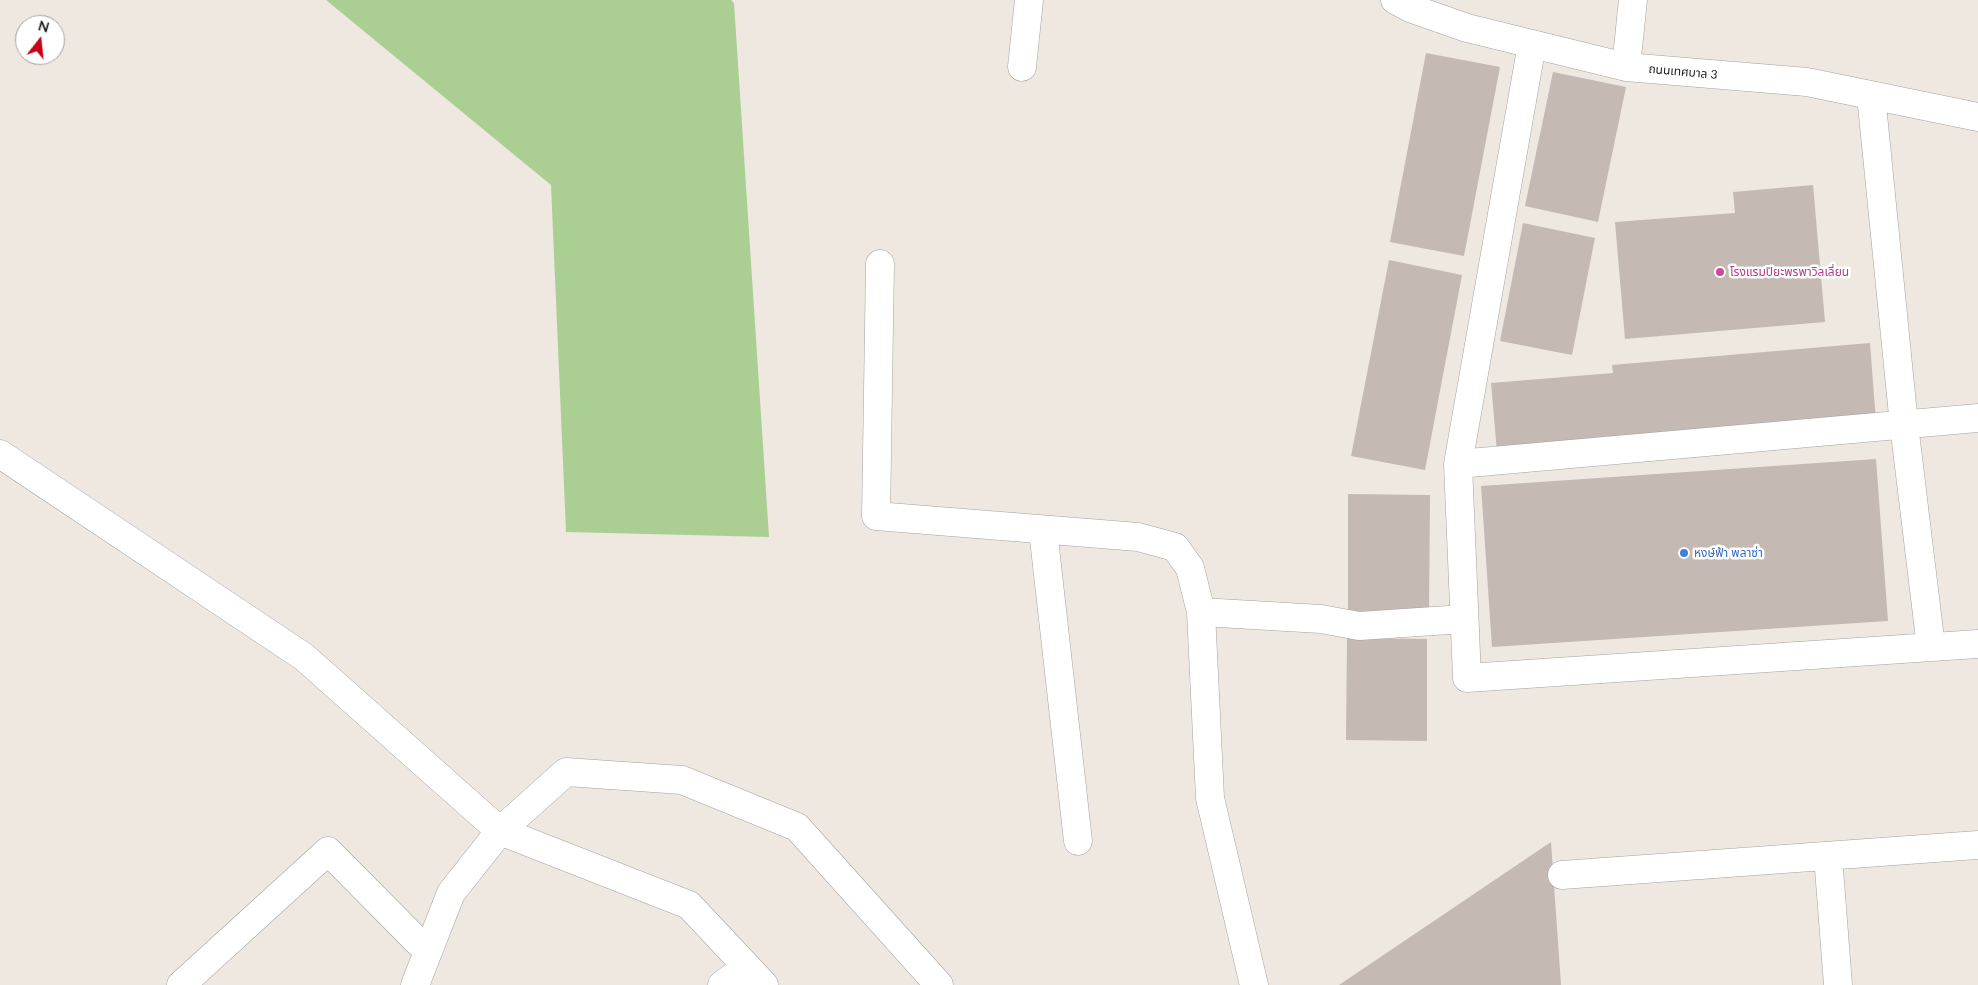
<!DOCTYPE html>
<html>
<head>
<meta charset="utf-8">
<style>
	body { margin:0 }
	#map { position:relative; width:1978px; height:985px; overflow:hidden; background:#eee8e0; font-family:Lato,sans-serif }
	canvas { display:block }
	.north { position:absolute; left:15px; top:15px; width:50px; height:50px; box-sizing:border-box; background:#fff; border:1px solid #a4a4a4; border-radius:50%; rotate:16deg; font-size:14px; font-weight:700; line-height:20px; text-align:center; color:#1b1b1b }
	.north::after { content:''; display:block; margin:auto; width:18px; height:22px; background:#c70016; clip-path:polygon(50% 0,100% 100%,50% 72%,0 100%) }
</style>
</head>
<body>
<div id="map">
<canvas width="1978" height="985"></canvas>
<div class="north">N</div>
</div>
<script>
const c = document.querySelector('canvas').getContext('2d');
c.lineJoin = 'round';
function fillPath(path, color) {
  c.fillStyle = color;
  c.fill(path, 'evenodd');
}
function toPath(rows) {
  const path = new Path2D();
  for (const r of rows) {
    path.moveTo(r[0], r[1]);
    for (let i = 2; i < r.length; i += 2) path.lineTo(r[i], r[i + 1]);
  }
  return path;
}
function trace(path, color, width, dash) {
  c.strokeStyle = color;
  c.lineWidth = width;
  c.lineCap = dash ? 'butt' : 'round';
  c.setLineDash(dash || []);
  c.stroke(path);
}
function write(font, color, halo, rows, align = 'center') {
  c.font = font + ' Lato,"Noto Sans Thai",sans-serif';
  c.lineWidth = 5;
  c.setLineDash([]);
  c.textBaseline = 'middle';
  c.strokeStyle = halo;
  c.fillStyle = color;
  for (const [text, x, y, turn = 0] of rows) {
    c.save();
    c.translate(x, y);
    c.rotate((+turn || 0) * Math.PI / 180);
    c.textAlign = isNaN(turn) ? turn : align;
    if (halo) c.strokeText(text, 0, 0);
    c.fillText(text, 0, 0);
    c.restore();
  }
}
const forest = toPath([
	[326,0,731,0,734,3,769,537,566,532,551,185]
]);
const building = toPath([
	[1426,53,1500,67,1464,256,1390,242],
	[1553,72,1626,87,1598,222,1525,206],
	[1813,185,1825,322,1625,339,1615,222,1735,213,1733,192],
	[1523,223,1595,238,1572,355,1500,341],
	[1389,260,1462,275,1425,470,1351,456],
	[1870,343,1876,421,1497,452,1491,383,1613,373,1612,365],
	[1876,459,1888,621,1492,647,1481,486],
	[1348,494,1430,495,1429,614,1348,614],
	[1347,638,1427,639,1427,741,1346,740],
	[1551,842,1561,985,1339,985]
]);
const minor = toPath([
	[1395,0,1410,8,1467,28,1626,67,1807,82,1978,117],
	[1532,44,1458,464,1467,678,1978,644],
	[1022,67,1029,0],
	[1626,67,1633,0],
	[1871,95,1904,425,1931,647],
	[880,264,876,516,1138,537,1175,547,1190,568,1201,612,1210,798,1254,985],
	[0,454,304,657,500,831,689,905,764,985],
	[1458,464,1978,418],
	[1043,530,1078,841],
	[1201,612,1321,619,1359,626,1464,619],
	[1828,856,1838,985],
	[1562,875,1978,845],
	[181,985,328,851,428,952],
	[415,985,451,893,500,831,566,772,682,780,797,827,939,985],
	[722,985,746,967]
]);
const markers = [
	[1720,272,5,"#d1479c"],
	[1684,553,5,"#3f7fe0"]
];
const streetNames = [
	["ถนนเทศบาล 3",1683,72,5]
];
const hotelNames = [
	["โรงแรมปิยะพรพาวิลเลี่ยน",1730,272]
];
const shopNames = [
	["หงษ์ฟ้า พลาซ่า",1694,553]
];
fillPath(forest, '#abcf93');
fillPath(building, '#c5b9b3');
trace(minor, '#a2a2a2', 29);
trace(minor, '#fff', 28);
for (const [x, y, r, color] of markers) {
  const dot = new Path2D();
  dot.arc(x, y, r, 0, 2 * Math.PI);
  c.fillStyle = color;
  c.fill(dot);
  trace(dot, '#fff', 2);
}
write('12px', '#1b1b1b', '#fff', streetNames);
write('12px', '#b23c85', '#fff', hotelNames, 'left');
write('12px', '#366cbe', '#fff', shopNames, 'left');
</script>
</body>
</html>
